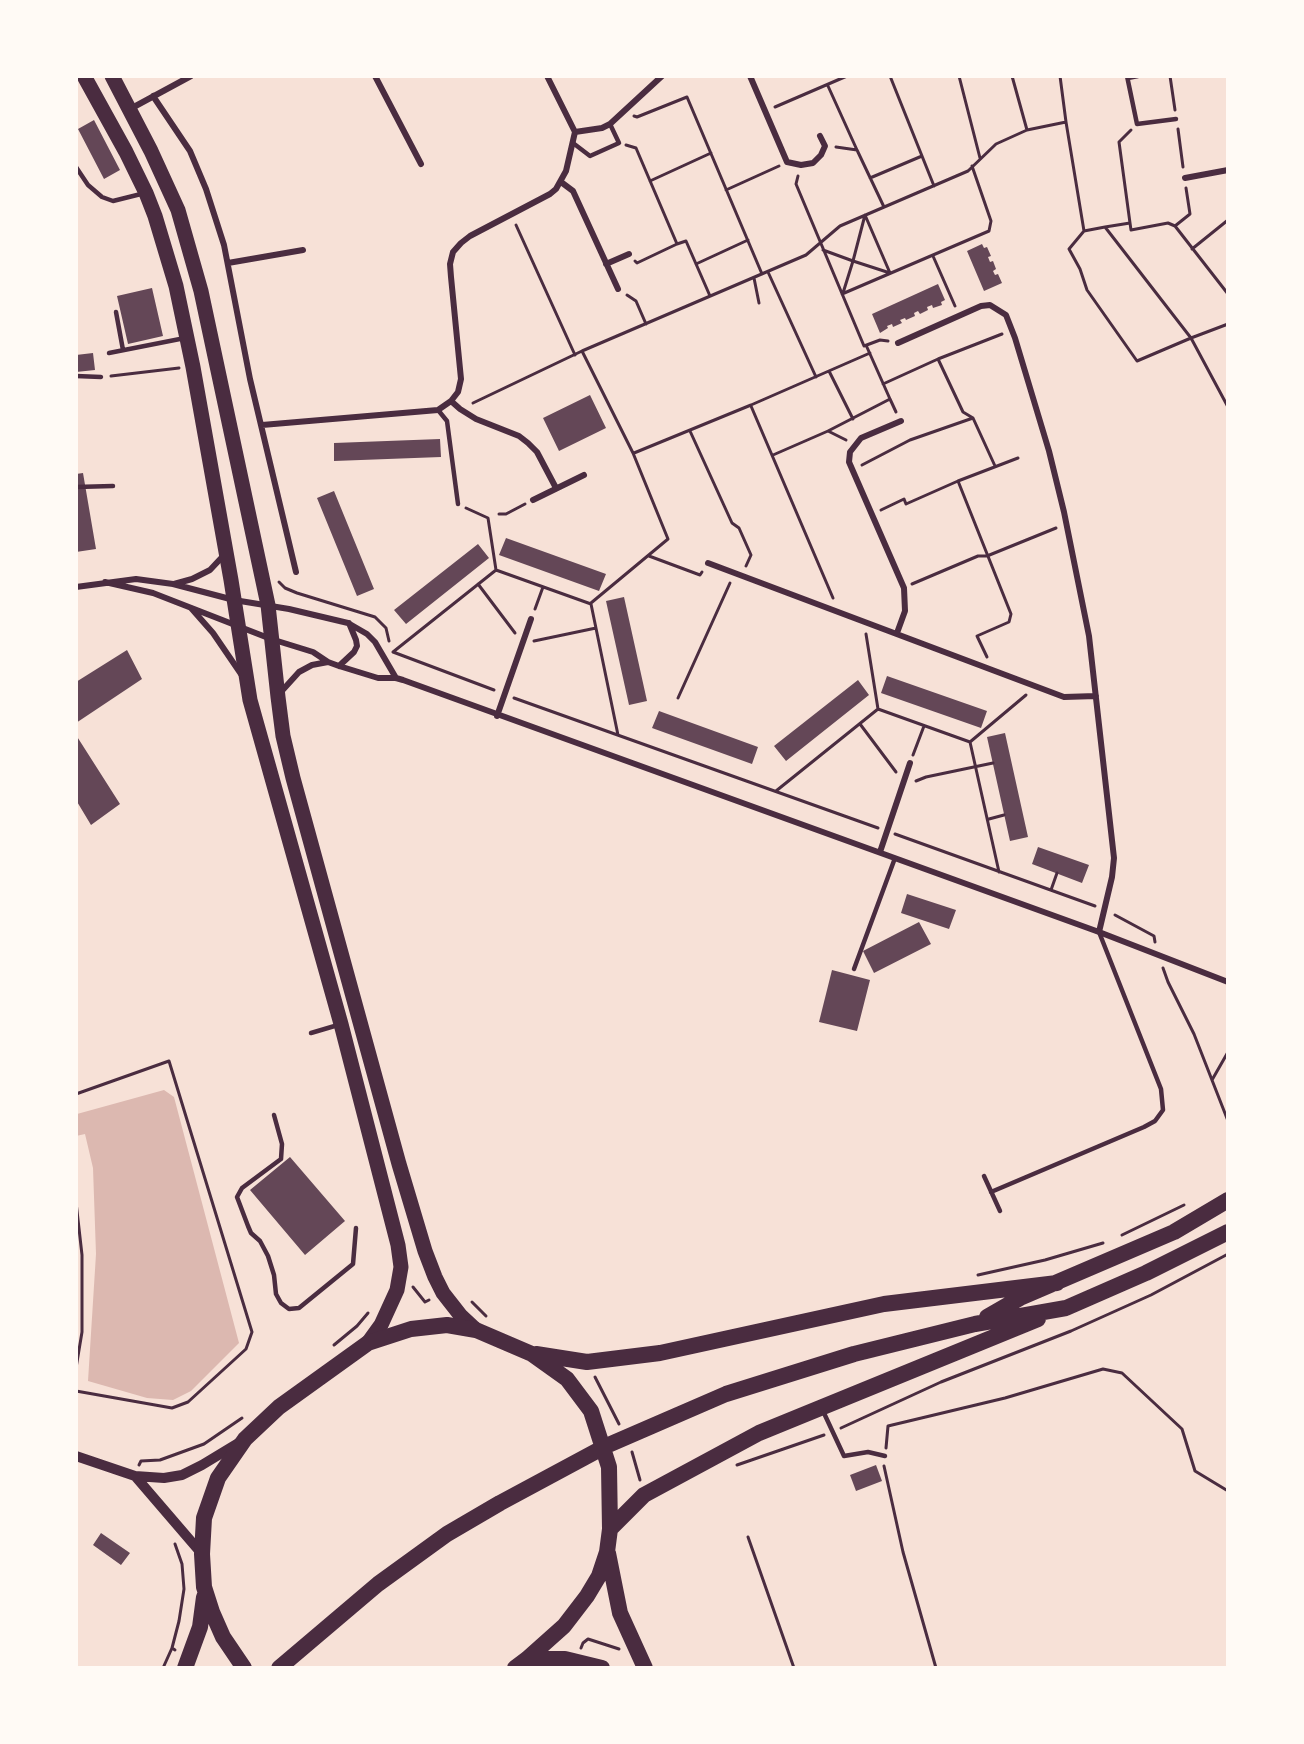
<!DOCTYPE html>
<html>
<head>
<meta charset="utf-8">
<style>
	body { margin:0 }
	#map { position:relative; width:1304px; height:1744px; overflow:hidden; background:#f7e1d7; font-family:"Titillium Web",sans-serif }
	canvas { display:block }
	.frame { position:absolute; inset:0; border:78px solid #fffaf5; pointer-events:none }
</style>
</head>
<body>
<div id="map">
<canvas width="1304" height="1744"></canvas>
<div class="frame"></div>
</div>
<script>
const c = document.querySelector('canvas').getContext('2d');
c.lineJoin = 'round';
function fillPath(path, color) {
  c.fillStyle = color;
  c.fill(path, 'evenodd');
}
function toPath(rows) {
  const path = new Path2D();
  for (const r of rows) {
    path.moveTo(r[0], r[1]);
    for (let i = 2; i < r.length; i += 2) path.lineTo(r[i], r[i + 1]);
  }
  return path;
}
function trace(path, color, width, dash) {
  c.strokeStyle = color;
  c.lineWidth = width;
  c.lineCap = dash ? 'butt' : 'round';
  c.setLineDash(dash || []);
  c.stroke(path);
}
const water = toPath([
	[164,1090,174,1097,239,1343,191,1391,173,1400,147,1398,88,1381,96,1254,93,1168,85,1134,76,1136,77,1114]
]);
const building = toPath([
	[94,120,120,170,104,179,78,129],
	[982,244,984,248,987,247,991,256,988,257,990,262,993,261,996,269,993,271,995,275,998,274,1002,283,984,291,967,251],
	[938,284,945,300,941,302,942,305,933,308,932,305,927,307,928,310,920,314,918,311,914,313,915,316,906,320,905,318,900,320,902,323,893,327,892,324,887,326,888,328,880,333,872,314],
	[152,288,163,336,128,344,117,296],
	[93,353,95,370,76,372,76,355],
	[590,395,606,428,559,451,543,418],
	[440,439,441,457,334,461,334,443],
	[83,473,96,549,76,552,76,474],
	[334,491,374,589,357,596,317,498],
	[506,538,606,574,599,591,499,555],
	[478,544,489,558,406,624,394,610],
	[624,597,647,701,629,705,606,601],
	[127,650,142,679,76,723,76,682],
	[887,676,987,711,981,728,881,693],
	[858,680,869,695,786,761,774,746],
	[659,711,758,747,752,764,652,728],
	[1005,733,1028,837,1010,841,987,737],
	[76,735,120,804,91,825,76,800],
	[1038,847,1089,865,1082,883,1032,864],
	[907,894,956,910,949,929,901,913],
	[919,922,931,944,874,973,863,951],
	[832,970,870,980,857,1031,819,1022],
	[290,1157,345,1221,305,1255,250,1190],
	[876,1465,882,1481,856,1491,850,1475],
	[101,1533,130,1553,121,1565,93,1545]
]);
const path = toPath([
	[890,76,934,186],
	[959,76,980,158],
	[1012,76,1027,130],
	[1170,76,1175,110],
	[828,86,857,150],
	[775,107,847,76],
	[634,116,637,117,687,97,762,274],
	[1066,122,1084,231,1105,227],
	[1178,129,1183,167],
	[626,145,636,148,677,244,637,263,635,261],
	[836,147,857,150,884,207],
	[798,176,796,184,864,346,880,340,888,341],
	[870,178,922,156],
	[650,181,711,153],
	[1186,188,1190,214,1175,226,1228,294],
	[726,190,779,166],
	[1130,223,1131,230,1168,223,1175,226],
	[516,225,575,355],
	[1084,231,1069,249,1080,269,1087,290,1137,361,1191,338,1105,227,1130,223,1119,142,1131,130],
	[677,244,686,241,710,296],
	[1192,249,1228,220],
	[823,250,853,261,890,273,865,215,853,261,843,293],
	[933,256,955,306],
	[696,264,748,240],
	[768,272,816,377],
	[754,278,759,303],
	[842,294,989,231,991,221,972,166],
	[627,295,636,301,646,324],
	[1228,324,1191,338,1228,407],
	[866,345,890,399],
	[582,351,633,453,668,539,591,603],
	[938,359,963,412,973,418,995,466],
	[829,371,853,419],
	[111,376,179,368],
	[883,384,938,359,1002,334],
	[473,403,582,351,806,255,840,226,968,171,996,144,1027,130,1066,122,1060,76],
	[751,406,833,598],
	[690,431,732,523,739,528,751,555,746,566],
	[828,431,890,399,896,412],
	[634,453,751,405,870,353],
	[773,455,828,431,846,440],
	[862,465,910,440,973,418],
	[958,481,1011,614,1009,622,977,636,987,657],
	[466,508,488,518,496,570],
	[881,510,904,499,906,504,958,481,1018,458],
	[499,514,506,514,525,504],
	[649,556,700,575,702,572],
	[279,582,285,588,297,593,375,617,386,628,389,641],
	[478,584,515,633],
	[912,584,978,556,987,556,1056,528],
	[535,609,543,587],
	[866,634,878,709],
	[534,641,596,628],
	[393,652,494,690],
	[393,652,496,570,591,604,618,735],
	[514,698,878,828],
	[678,698,730,583],
	[860,724,896,772],
	[970,742,1026,695],
	[913,755,924,726],
	[916,781,926,777,993,763],
	[776,791,878,709,970,742,999,872],
	[989,819,1004,815],
	[895,834,1095,906],
	[1051,890,1057,873],
	[1115,915,1154,936,1155,942],
	[1163,968,1168,982,1194,1034,1228,1121],
	[1212,1080,1228,1052],
	[76,1094,169,1061,252,1332,246,1349,188,1402,172,1408,76,1391],
	[76,1202,82,1255,82,1332,76,1368],
	[1122,1235,1184,1205],
	[978,1275,1045,1260,1103,1243],
	[413,1287,425,1302,429,1300],
	[472,1302,486,1316],
	[334,1345,357,1326,368,1313],
	[595,1377,619,1424],
	[841,1428,941,1382,1071,1331,1151,1295,1228,1254],
	[886,1448,888,1426,1005,1398,1103,1369,1122,1373,1182,1429,1195,1471,1228,1491],
	[632,1452,640,1480],
	[139,1465,141,1461,160,1460,204,1444,242,1418],
	[737,1465,824,1435],
	[884,1466,903,1552,936,1668],
	[748,1537,794,1668],
	[175,1544,182,1564,184,1589,179,1621,172,1648,175,1650],
	[581,1648,583,1643,588,1639,619,1649],
	[163,1668,172,1648]
]);
const service = toPath([
	[1127,76,1137,124,1176,119],
	[1128,78,1138,76],
	[573,143,590,156,619,143,610,124],
	[76,167,88,185,102,197,113,201,145,193],
	[116,312,123,350],
	[109,353,185,338],
	[76,376,101,377],
	[438,410,447,421,458,504],
	[76,487,113,486],
	[854,969,895,858],
	[311,1033,338,1025],
	[274,1115,282,1144,281,1159,242,1188,237,1197,248,1226,251,1233,260,1241,268,1256,274,1275,276,1294,281,1303,289,1309,299,1308,353,1264,356,1228],
	[984,1176,1000,1211],
	[991,1192,1144,1127,1155,1121,1163,1110,1161,1089,1099,932],
	[823,1411,844,1456,868,1452,885,1456]
]);
const minor = toPath([
	[375,76,421,164],
	[547,76,575,132],
	[750,76,787,162,801,165,813,163,821,155,825,146,820,136],
	[153,96,190,151,206,189,224,245,250,379,296,572],
	[130,109,191,76],
	[575,132,602,128,610,124,662,76],
	[1185,178,1228,170],
	[561,182,573,191,618,289],
	[228,263,303,250],
	[606,264,629,254],
	[898,343,981,306,990,305,1006,315,1015,338,1049,451,1064,512,1089,636,1114,858,1112,877,1099,932],
	[451,401,460,409,476,419,519,436,528,443,537,452,556,488],
	[262,425,438,410,451,401,458,392,461,379,451,277,450,264,453,252,461,243,470,236,550,194,556,189,566,171,575,132],
	[533,500,584,475],
	[708,563,1064,697,1096,696],
	[105,582,153,593,271,639,313,652,328,662,339,666,378,678,396,678,403,680,1099,932,1228,982],
	[174,584,192,579,210,570,224,555],
	[76,587,136,579,173,584,234,600,289,609,348,623,367,634,375,642,396,678],
	[191,608,213,633,241,674],
	[897,633,905,611,904,588,849,462,850,452,861,438,901,421],
	[339,666,354,652,357,646,356,640,349,623],
	[280,693,299,672,312,665,328,662],
	[497,716,531,619],
	[880,852,910,763]
]);
const tertiary = toPath([
	[76,1456,135,1476,164,1478,182,1475,202,1465,240,1442],
	[135,1476,202,1554]
]);
const primary = toPath([
	[84,76,126,152,146,193,155,216,176,286,193,367,231,580,250,700,341,1024,398,1245,401,1267,397,1290,381,1325,368,1343],
	[112,76,151,151,178,210,201,291,268,605,278,697,283,736,293,778,399,1164,425,1251,435,1277,443,1293,461,1316,476,1330]
]);
const trunk = toPath([
	[987,1317,1020,1298,1174,1232,1228,1200],
	[536,1354,587,1362,660,1353,884,1304,1057,1283],
	[610,1529,644,1495,759,1433,1038,1319],
	[608,1553,620,1613,645,1668],
	[527,1659,565,1659,602,1668],
	[185,1668,200,1627,204,1597],
	[244,1668,223,1637,212,1612,204,1587,202,1554,204,1518,218,1478,245,1439,279,1407,368,1343,411,1329,447,1325,476,1330,532,1354,567,1379,591,1411,609,1467,610,1529,607,1552,599,1576,587,1596,564,1626,527,1659,515,1668],
	[279,1668,378,1584,447,1534,500,1503,606,1446,726,1394,854,1354,975,1324,1066,1308,1146,1273,1228,1232]
]);
fillPath(water, '#dcb8b0');
fillPath(building, '#644757');
trace(path, '#4a2c40', 3);
trace(service, '#4a2c40', 4.5);
trace(minor, '#4a2c40', 6);
trace(tertiary, '#4a2c40', 10);
trace(primary, '#4a2c40', 15);
trace(trunk, '#4a2c40', 16);
</script>
</body>
</html>
